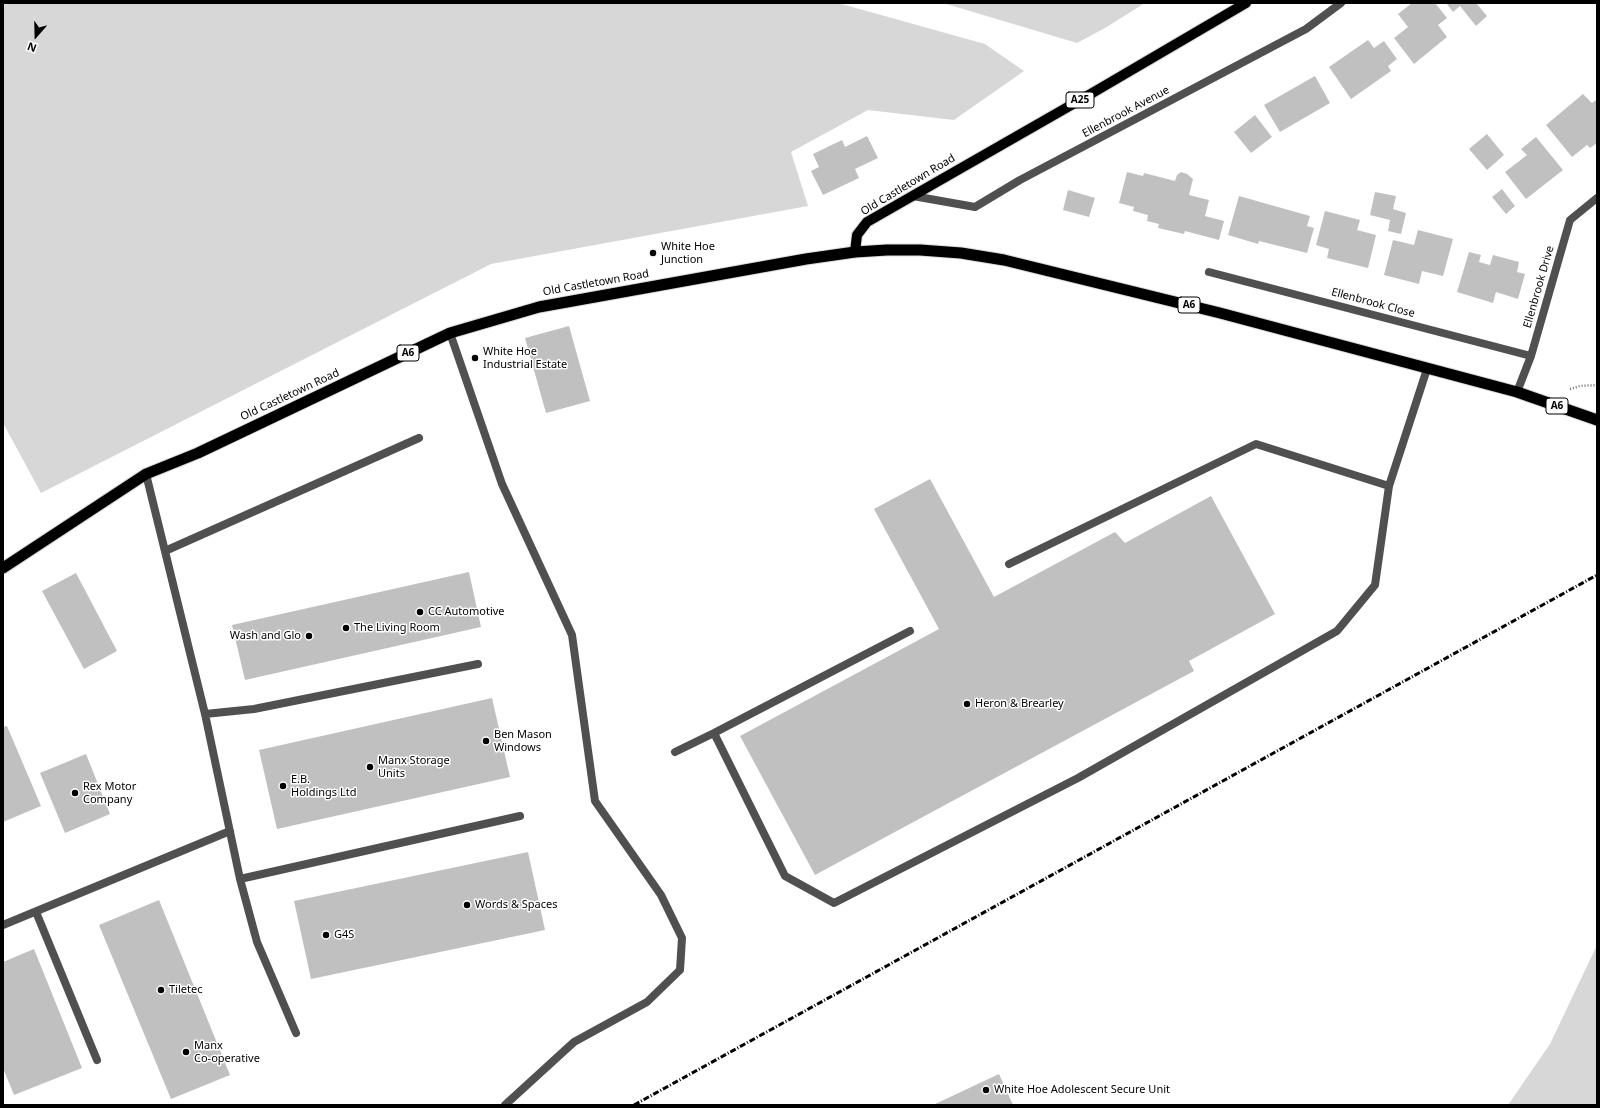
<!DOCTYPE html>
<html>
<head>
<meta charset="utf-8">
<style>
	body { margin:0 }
	#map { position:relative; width:1600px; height:1108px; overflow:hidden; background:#fff; font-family:"Noto Sans",sans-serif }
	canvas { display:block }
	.frame { position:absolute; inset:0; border:4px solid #000; pointer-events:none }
	.north { position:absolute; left:16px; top:16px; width:40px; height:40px; -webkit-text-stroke:3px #fff; paint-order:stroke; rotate:200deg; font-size:11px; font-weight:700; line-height:16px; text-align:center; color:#000 }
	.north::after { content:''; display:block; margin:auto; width:14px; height:18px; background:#000; clip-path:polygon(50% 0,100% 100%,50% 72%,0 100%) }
</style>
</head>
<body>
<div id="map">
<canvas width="1600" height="1108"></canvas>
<div class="frame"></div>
<div class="north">N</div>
</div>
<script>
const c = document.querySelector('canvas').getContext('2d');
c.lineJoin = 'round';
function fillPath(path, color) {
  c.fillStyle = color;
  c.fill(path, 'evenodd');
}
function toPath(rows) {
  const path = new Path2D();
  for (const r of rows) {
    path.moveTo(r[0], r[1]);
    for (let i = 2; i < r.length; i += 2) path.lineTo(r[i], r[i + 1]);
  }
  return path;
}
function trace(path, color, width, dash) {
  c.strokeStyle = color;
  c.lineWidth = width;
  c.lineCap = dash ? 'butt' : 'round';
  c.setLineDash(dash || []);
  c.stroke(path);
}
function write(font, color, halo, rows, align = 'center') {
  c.font = font + ' "Noto Sans",sans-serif';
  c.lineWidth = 3;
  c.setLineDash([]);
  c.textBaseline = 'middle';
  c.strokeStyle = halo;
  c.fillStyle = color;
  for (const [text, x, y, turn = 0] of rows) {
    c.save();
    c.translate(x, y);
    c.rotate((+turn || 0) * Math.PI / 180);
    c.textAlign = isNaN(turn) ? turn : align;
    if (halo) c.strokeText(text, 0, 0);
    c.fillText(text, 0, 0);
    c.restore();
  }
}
const green = toPath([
	[3,3,838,3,985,44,1024,71,954,120,868,110,791,152,808,206,491,264,41,493,3,423],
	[943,3,1145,3,1105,28,1077,43],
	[1597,945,1597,1105,1508,1105,1550,1044]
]);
const building = toPath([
	[1412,3,1435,3,1447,18,1438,25,1447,37,1414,64,1394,38,1408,27,1398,14],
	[1446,3,1476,3,1487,16,1476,26,1460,6,1453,12],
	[1368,40,1374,48,1384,41,1397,59,1388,66,1391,71,1351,99,1329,67],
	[1315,76,1330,103,1280,132,1264,105],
	[1583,94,1592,103,1596,100,1597,101,1597,143,1590,148,1587,145,1572,157,1546,125],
	[1255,115,1272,137,1251,153,1234,132],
	[1487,134,1504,155,1487,170,1469,149],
	[867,136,878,158,855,169,859,178,823,195,811,171,819,167,813,154,842,140,845,147],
	[1536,137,1563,170,1526,199,1505,172,1527,155,1521,149],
	[1127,172,1143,176,1144,173,1175,181,1177,175,1181,172,1187,174,1193,179,1189,195,1209,200,1205,216,1224,221,1219,240,1185,231,1184,234,1158,228,1159,224,1147,221,1148,215,1133,211,1134,207,1119,203],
	[1502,189,1515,206,1506,214,1492,197],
	[1068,190,1095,198,1089,217,1063,210],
	[1375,192,1396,196,1393,209,1406,213,1401,234,1388,231,1390,220,1370,215],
	[1239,196,1310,216,1307,226,1314,228,1307,253,1259,241,1258,244,1228,235],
	[1325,211,1360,220,1357,230,1376,235,1368,268,1327,258,1329,249,1316,245],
	[1418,230,1453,239,1443,276,1422,271,1419,284,1384,275,1393,240,1414,245],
	[1469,252,1481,255,1479,262,1490,265,1493,255,1519,262,1517,272,1525,274,1518,299,1496,292,1493,303,1457,292],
	[569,326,590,401,546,413,525,338],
	[930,479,994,597,1115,532,1125,543,1211,496,1275,614,1189,661,1194,671,815,875,740,736,939,629,874,509],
	[469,572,481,627,245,680,232,625],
	[76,573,117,651,84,669,42,591],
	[492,698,510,777,277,829,259,750],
	[7,726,41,806,3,822,3,727],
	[86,754,110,814,65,833,40,773],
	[528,852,545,930,311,979,294,901],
	[159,900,230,1075,171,1099,99,925],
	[34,949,82,1068,14,1095,3,1068,3,962],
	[999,1074,1013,1105,933,1105]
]);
const path = toPath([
	[1570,389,1580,386,1597,385]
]);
const service = toPath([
	[450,333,502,484,572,635,595,801,661,895,682,938,680,970,647,1002,574,1042,505,1105],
	[146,474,205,714,240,879,257,942,296,1033],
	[165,551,419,438],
	[1009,564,1256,444,1389,486],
	[910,631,714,733,785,876,834,903,1078,778,1337,631,1375,585,1389,486,1427,369],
	[205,714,254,709,478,664],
	[675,752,714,733],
	[240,879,520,816],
	[36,912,97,1060],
	[3,925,230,831]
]);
const minor = toPath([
	[913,196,975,207,1020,180,1306,29,1341,3],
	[1209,272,1531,356],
	[1517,392,1531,356,1570,220,1597,198]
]);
const primary = toPath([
	[855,252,857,235,867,222,1094,92,1246,3]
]);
const trunk = toPath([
	[3,568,146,474,198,453,450,333,539,307,806,259,855,252,887,250,920,250,961,253,1004,260,1220,313,1517,392,1597,420]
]);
const rail = toPath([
	[634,1105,1597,575]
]);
const markers = [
	[653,253,4,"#000"],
	[475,358,4,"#000"],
	[420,612,4,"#000"],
	[346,628,4,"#000"],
	[309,636,4,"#000"],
	[967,704,4,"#000"],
	[486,741,4,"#000"],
	[370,767,4,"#000"],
	[283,786,4,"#000"],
	[75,793,4,"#000"],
	[467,905,4,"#000"],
	[326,935,4,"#000"],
	[161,990,4,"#000"],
	[186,1052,4,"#000"],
	[986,1090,4,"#000"]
];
const shields = [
	[1080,100,28],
	[1189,305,22],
	[408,353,22],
	[1557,406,22]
];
const shieldNames = [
	["A25",1080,100],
	["A6",1189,305],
	["A6",408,353],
	["A6",1557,406]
];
const streetNames = [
	["Ellenbrook Avenue",1126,112,-28],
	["Old Castletown Road",908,185,-31],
	["Old Castletown Road",596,283,-10],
	["Ellenbrook Drive",1539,287,-74],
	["Ellenbrook Close",1373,303,15],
	["Old Castletown Road",290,395,-25]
];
const poiNames = [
	["White Hoe",661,247],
	["Junction",661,260],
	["White Hoe",483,352],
	["Industrial Estate",483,365],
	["CC Automotive",428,612],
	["The Living Room",354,628],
	["Wash and Glo",301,636,"right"],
	["Heron & Brearley",975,704],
	["Ben Mason",494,735],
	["Windows",494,748],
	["Manx Storage",378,761],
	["Units",378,774],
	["E.B.",291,780],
	["Holdings Ltd",291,793],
	["Rex Motor",83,787],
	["Company",83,800],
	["Words & Spaces",475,905],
	["G4S",334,935],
	["Tiletec",169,990],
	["Manx",194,1046],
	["Co-operative",194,1059],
	["White Hoe Adolescent Secure Unit",994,1090]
];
fillPath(green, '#d7d7d7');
fillPath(building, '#c0c0c0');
trace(primary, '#dbdbdb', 12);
trace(trunk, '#dbdbdb', 13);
trace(path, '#727272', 2.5, [1, 2]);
trace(service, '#505050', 8);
trace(minor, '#505050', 8);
trace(primary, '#000', 10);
trace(trunk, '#000', 11);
trace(rail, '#000', 3, [6, 2, 1, 2]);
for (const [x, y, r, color] of markers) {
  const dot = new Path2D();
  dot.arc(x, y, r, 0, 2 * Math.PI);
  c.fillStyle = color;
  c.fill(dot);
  trace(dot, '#fff', 1.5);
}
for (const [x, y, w] of shields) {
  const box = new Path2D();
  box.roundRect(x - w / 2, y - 8, w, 16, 3);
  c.fillStyle = '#fff';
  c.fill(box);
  trace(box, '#000', 1);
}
write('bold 10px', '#000', null, shieldNames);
write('11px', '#000', '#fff', streetNames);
write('11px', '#000', '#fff', poiNames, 'left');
</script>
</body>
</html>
